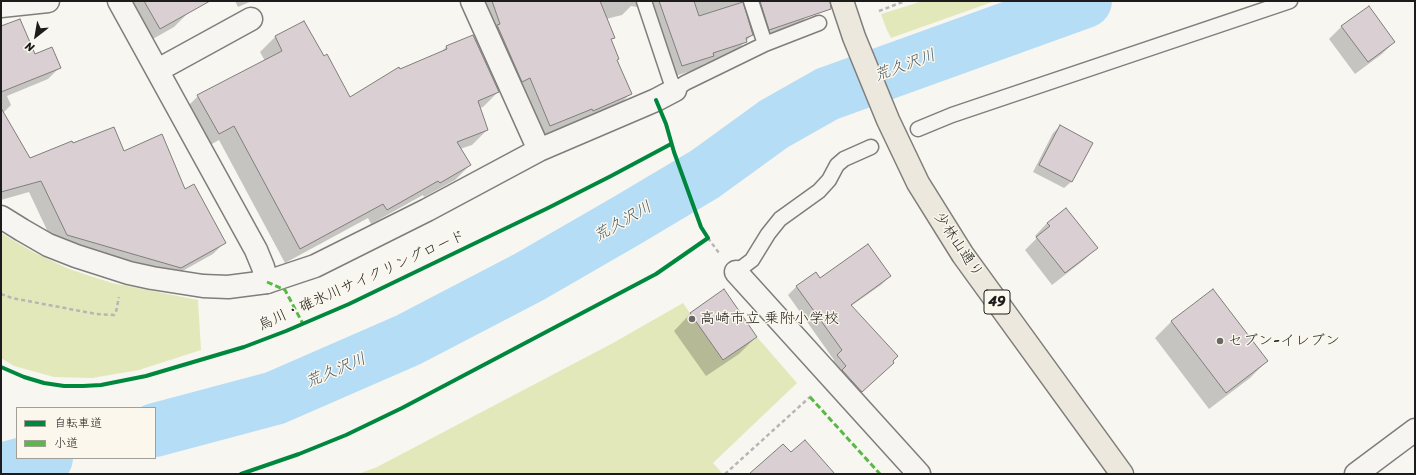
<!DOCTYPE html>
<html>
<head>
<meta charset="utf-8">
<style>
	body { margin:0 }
	#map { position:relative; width:1416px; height:475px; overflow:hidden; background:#f8f6f0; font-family:Sriracha,"Klee One",sans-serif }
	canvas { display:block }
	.frame { position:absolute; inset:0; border:2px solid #1c1c1c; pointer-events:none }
	.legend { position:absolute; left:16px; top:407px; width:140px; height:52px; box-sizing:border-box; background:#fbf7ec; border:1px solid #a29f99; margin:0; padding:5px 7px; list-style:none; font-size:12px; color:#1c1c1c }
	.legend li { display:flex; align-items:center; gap:8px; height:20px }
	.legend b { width:20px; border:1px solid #a29f99 }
	.north { position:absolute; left:16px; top:16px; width:40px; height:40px; -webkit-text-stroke:3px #fbf7ec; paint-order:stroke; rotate:211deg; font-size:11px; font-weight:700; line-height:16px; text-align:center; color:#1c1c1c }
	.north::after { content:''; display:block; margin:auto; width:14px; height:18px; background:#1c1c1c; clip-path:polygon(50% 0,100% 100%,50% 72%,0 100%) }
</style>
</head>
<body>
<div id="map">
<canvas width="1416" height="475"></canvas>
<div class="frame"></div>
<ul class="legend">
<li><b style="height:5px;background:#00873e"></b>自転車道</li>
<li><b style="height:5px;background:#58b947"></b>小道</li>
</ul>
<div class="north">N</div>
</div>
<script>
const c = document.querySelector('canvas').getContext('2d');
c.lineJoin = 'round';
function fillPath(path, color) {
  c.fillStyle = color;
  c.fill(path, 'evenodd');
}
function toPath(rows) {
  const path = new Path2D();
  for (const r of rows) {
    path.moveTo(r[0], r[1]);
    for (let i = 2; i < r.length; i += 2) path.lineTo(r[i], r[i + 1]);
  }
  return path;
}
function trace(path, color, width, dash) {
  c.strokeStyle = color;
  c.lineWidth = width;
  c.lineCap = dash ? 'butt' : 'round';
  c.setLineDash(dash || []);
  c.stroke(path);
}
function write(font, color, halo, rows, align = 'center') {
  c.font = font + ' Sriracha,"Klee One",sans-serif';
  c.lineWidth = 3;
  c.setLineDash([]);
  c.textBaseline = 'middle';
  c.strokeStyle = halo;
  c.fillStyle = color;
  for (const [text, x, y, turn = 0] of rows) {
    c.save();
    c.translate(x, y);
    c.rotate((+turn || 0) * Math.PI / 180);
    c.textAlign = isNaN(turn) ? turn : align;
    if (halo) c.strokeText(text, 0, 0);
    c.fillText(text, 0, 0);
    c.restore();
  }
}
const green = toPath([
	[923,1,995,1,891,38,886,28,881,14],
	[1,233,33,252,69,269,112,283,198,300,201,350,139,370,92,378,54,377,14,366,1,358],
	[683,303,723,360,757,337,797,383,713,463,723,474,358,474,377,467,613,343]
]);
const shadow = toPath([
	[120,1,183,1,189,12,174,27,144,44],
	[235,1,252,1,238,7],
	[473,1,802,1,807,16,795,29,757,42,747,11,743,8,752,35,733,54,704,64,700,68,669,78,645,9,639,10,637,7,631,6,622,15,606,19,613,38,611,40,616,60,631,93,618,106,580,123,579,121,538,138],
	[304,22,323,57,350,98,399,70,440,53,446,47,473,36,498,92,483,107,479,108,487,130,472,145,460,149,470,165,455,180,424,197,423,195,371,224,368,218,285,263,219,140,203,149,183,111,198,96,265,61,260,52,275,37],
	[1342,26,1394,42,1382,54,1355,74,1329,39],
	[1,27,34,55,60,67,48,79,7,96,11,105,3,113,30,159,73,144,123,152,185,190,225,242,213,254,168,279,55,247,29,192,1,200],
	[1060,126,1091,143,1071,182,1064,188,1033,172,1053,133],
	[1047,223,1096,248,1084,260,1052,285,1025,250,1037,238,1035,236],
	[890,276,881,285,851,306,884,372,853,400,829,365,834,360,788,295,797,286,820,279],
	[724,290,756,337,739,354,706,376,674,331,690,314],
	[1172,321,1267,361,1250,378,1209,409,1155,338]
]);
const river = toPath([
	[155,430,275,398,408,340,529,277,626,221,705,174,774,124,827,94,1085,1],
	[1,470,46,458]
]);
const building = toPath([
	[144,1,210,1,160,29,144,1],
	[492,1,600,1,615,38,611,39,619,59,617,60,632,94,593,111,592,109,550,126,530,78,522,82,497,25,500,24,492,1],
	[659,1,694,1,699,16,743,2,753,35,746,38,747,42,713,53,714,56,682,66,659,1],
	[760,1,830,1,831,9,769,30,760,1],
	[1369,6,1395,42,1368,62,1341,26,1369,6],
	[20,19,35,54,52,47,61,68,1,92,1,26,20,19],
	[304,21,324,56,327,54,350,97,399,67,400,69,447,49,446,46,473,35,499,92,478,101,488,130,457,142,471,165,440,183,438,181,387,210,383,204,300,249,234,126,219,134,197,95,282,51,275,36,304,21],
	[1,108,30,158,72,141,73,143,114,127,124,151,162,134,185,189,194,184,226,243,181,268,67,235,41,181,1,192,1,108],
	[1060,125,1093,143,1072,182,1039,165,1060,125],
	[1066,208,1098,248,1065,273,1036,237,1050,226,1047,223,1066,208],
	[868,244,891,276,851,305,898,356,893,361,894,363,862,392,842,370,846,366,837,355,842,350,796,286,816,272,820,278,868,244],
	[724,289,757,337,723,360,690,313,724,289],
	[1213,289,1268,361,1226,393,1171,321,1213,289],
	[805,440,835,474,749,474,783,444,791,452,805,440]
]);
const path = toPath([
	[879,11,905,1],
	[708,238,719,253],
	[1,294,12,298,96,314,114,315,116,312,119,297],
	[725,474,811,396]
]);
const lane = toPath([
	[644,1,670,79,675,90,685,83,765,44,819,23],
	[751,1,765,44],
	[918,129,952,115,1290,1],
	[736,272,752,260,768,234,780,219,819,191,829,180,837,165,844,159,871,147]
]);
const street = toPath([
	[472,1,539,150],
	[1,6,48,1],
	[158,70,251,19],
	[1,217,22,230,48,245,76,256,129,273,152,278,203,286,228,287,267,282,315,266,427,210,539,150,656,100,675,90],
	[736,272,919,474],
	[1356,474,1415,430]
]);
const secondary = toPath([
	[119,1,256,250,263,267,267,282]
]);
const primary = toPath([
	[842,1,854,37,888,120,918,183,963,255,1122,474]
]);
const quiet = toPath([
	[267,282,285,290,303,324],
	[810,397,880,474]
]);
const cycleway = toPath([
	[1,367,24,377,44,383,64,386,83,386,101,385,146,376,244,347,286,331,349,304,548,208,611,176,671,144],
	[241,474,299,454,346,435,402,408,656,274,708,238,701,227,674,152,666,124,656,100]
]);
const markers = [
	[692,319,4,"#696866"],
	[1220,341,4,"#696866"]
];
const shields = [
	[997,302,26]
];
const shieldNames = [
	["49",997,302]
];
const streetNames = [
	["少林山通り",958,245,56],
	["烏川・碓氷川サイクリングロード",362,281,-24]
];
const poiNames = [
	["高崎市立 乗附小学校",700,319],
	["セブン-イレブン",1228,341]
];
const waterNames = [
	["荒久沢川",905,66,-20],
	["荒久沢川",623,222,-30],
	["荒久沢川",336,371,-23]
];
fillPath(green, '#e3e8bb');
fillPath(shadow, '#0003');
trace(river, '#b6ddf6', 54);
fillPath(building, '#dad0d4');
trace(building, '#7f7e7b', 1);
trace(lane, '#7f7e7b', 17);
trace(street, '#7f7e7b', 25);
trace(secondary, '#7f7e7b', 25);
trace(primary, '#7f7e7b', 25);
trace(path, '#b7b6b4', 2.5, [4, 3]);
trace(lane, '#f6f5f1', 14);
trace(street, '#f6f5f1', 22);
trace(secondary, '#f6f5f1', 22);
trace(primary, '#ece8dd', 22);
trace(quiet, '#58b947', 3, [6, 3]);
trace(cycleway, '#00873e', 4);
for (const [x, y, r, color] of markers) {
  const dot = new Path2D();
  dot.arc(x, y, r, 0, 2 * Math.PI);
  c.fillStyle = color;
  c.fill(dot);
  trace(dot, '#fbf7ec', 1.5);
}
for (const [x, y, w] of shields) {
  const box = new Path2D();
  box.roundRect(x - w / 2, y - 12, w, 24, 3);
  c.fillStyle = '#fbf7ec';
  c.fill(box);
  trace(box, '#1c1c1c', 1);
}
write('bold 14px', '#1c1c1c', null, shieldNames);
write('15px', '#1c1c1c', '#fbf7ec', streetNames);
write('15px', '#1c1c1c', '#fbf7ec', poiNames, 'left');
write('italic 16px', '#485c69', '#fbf7ec', waterNames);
</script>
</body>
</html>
